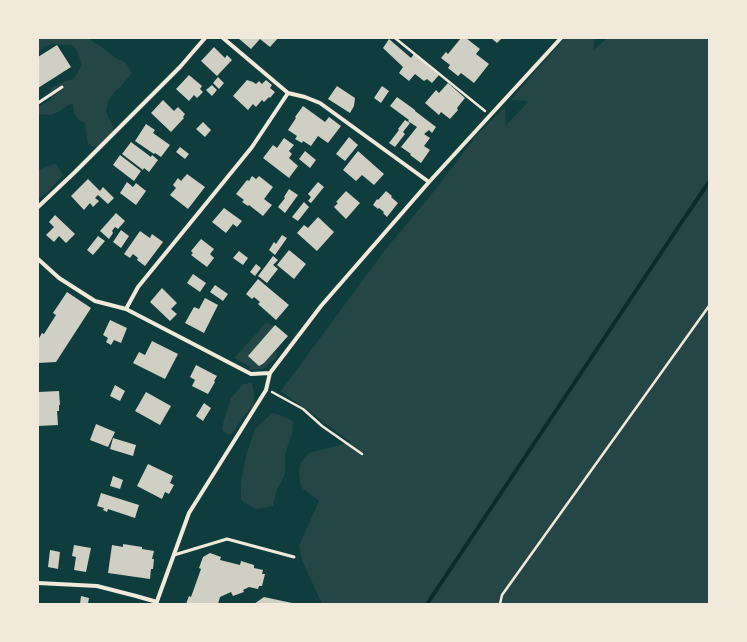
<!DOCTYPE html>
<html>
<head>
<meta charset="utf-8">
<style>
	body { margin:0 }
	#map { position:relative; width:747px; height:642px; overflow:hidden; background:#0f3d3e; font-family:"Sofia Sans Condensed",sans-serif }
	canvas { display:block }
	.frame { position:absolute; inset:0; border:39px solid #f1e9da; pointer-events:none }
</style>
</head>
<body>
<div id="map">
<canvas width="747" height="642"></canvas>
<div class="frame"></div>
</div>
<script>
const c = document.querySelector('canvas').getContext('2d');
c.lineJoin = 'round';
function fillPath(path, color) {
  c.fillStyle = color;
  c.fill(path, 'evenodd');
}
function toPath(rows) {
  const path = new Path2D();
  for (const r of rows) {
    path.moveTo(r[0], r[1]);
    for (let i = 2; i < r.length; i += 2) path.lineTo(r[i], r[i + 1]);
  }
  return path;
}
function trace(path, color, width, dash) {
  c.strokeStyle = color;
  c.lineWidth = width;
  c.lineCap = dash ? 'butt' : 'round';
  c.setLineDash(dash || []);
  c.stroke(path);
}
const green = toPath([
	[38,38,89,38,93,42,102,47,114,57,126,63,132,73,121,86,114,92,108,101,106,112,113,127,113,136,98,146,94,147,88,144,85,123,79,120,74,113,73,104,68,105,60,111,51,115,38,114,38,107,51,99,51,88,60,83,73,79,77,74,82,65,77,50,72,45,51,44,42,48,38,53],
	[565,38,595,38,593,51,607,38,709,38,709,604,322,604,302,560,300,551,299,546,319,501,302,488,300,483,299,472,300,464,303,460,309,453,351,442,281,391,385,250,431,195,476,136,505,107,506,125,529,101,511,100,539,67],
	[53,164,56,164,63,175,48,192,41,197,38,197,38,170],
	[267,322,285,334,278,346,276,352,277,357,263,369,250,370,249,366,234,358],
	[252,383,254,393,253,406,244,416,232,434,227,435,222,430,224,420,231,398,243,384],
	[272,413,280,415,293,421,292,434,285,454,285,474,277,489,273,506,256,509,241,500,241,483,246,456,255,429]
]);
const stream = toPath([
	[427,604,683,220,709,182]
]);
const building = toPath([
	[238,38,278,38,270,47,260,39,251,49],
	[461,38,466,38,480,49,476,54,489,64,474,83,461,73,458,76,448,68,450,65,441,58,446,52,448,54],
	[491,38,502,38,497,43],
	[389,39,411,58,414,54,439,75,432,83,427,79,424,81,415,74,409,81,399,73,403,67,383,48],
	[57,45,71,67,38,88,38,57],
	[214,47,225,58,227,55,232,60,217,76,201,61],
	[189,75,202,86,200,89,203,92,197,98,194,95,189,101,176,89],
	[218,77,224,83,219,89,213,83],
	[247,80,253,82,256,84,259,81,262,84,266,80,272,85,270,88,275,92,270,98,269,97,264,102,262,100,256,107,253,104,248,110,233,96],
	[448,83,465,98,457,108,458,110,450,119,441,112,439,115,425,103,436,90,439,93],
	[212,85,217,90,212,96,206,90],
	[337,86,355,98,354,106,350,113,328,99],
	[382,86,389,91,381,103,374,98],
	[397,97,415,110,415,111,436,127,432,133,429,130,424,134,430,138,424,146,430,150,421,163,410,155,411,154,401,147,417,127,408,121,409,120,390,106],
	[163,100,174,111,178,107,185,114,183,117,184,118,171,132,151,113],
	[303,106,325,122,329,117,341,126,328,143,318,136,311,146,303,141,302,143,295,139,297,136,288,130,296,118,295,117],
	[405,120,410,123,403,132,405,134,395,147,389,143,399,130,398,129],
	[203,122,211,130,205,137,196,129],
	[146,124,155,130,153,133,170,145,161,157,155,153,154,154,135,141],
	[349,137,358,145,345,161,336,154],
	[284,138,294,145,289,151,292,154,289,158,298,166,289,178,263,158,273,145,277,148],
	[131,142,151,157,152,155,158,160,149,172,144,168,143,170,122,154],
	[180,147,189,154,185,159,176,152],
	[305,151,316,160,310,168,299,159],
	[358,151,384,174,374,185,362,175,356,181,343,170],
	[120,155,141,171,134,181,113,165],
	[187,174,205,187,188,209,170,195,176,188,173,185,178,178,181,181],
	[252,176,256,179,259,176,273,187,264,199,272,205,263,216,249,205,248,206,242,202,244,200,236,194,247,180,249,181],
	[88,179,100,191,103,187,114,198,108,204,98,195,95,198,99,201,93,207,90,203,84,210,71,196],
	[127,182,133,187,136,183,146,191,136,205,120,193],
	[318,182,324,187,311,203,308,201,311,197,308,194],
	[289,189,298,195,285,213,278,207,285,198,284,197],
	[346,191,360,203,346,219,334,207,338,203,336,202],
	[386,191,392,196,391,197,398,203,387,217,383,213,384,212,379,208,378,209,373,205,377,199,378,200],
	[304,202,309,207,298,221,292,217],
	[224,208,242,221,237,227,233,224,226,233,212,222],
	[116,213,125,221,118,229,115,227,112,231,113,233,109,239,100,231],
	[55,215,75,234,66,243,59,236,54,242,46,235,54,227,49,222],
	[318,217,334,232,317,251,297,233,304,225,308,228],
	[121,230,129,236,121,248,113,242],
	[140,231,150,238,152,234,163,242,145,266,137,260,138,258,133,254,130,258,124,254],
	[282,235,287,238,275,255,269,250,274,242,276,244],
	[98,236,105,241,93,255,87,250],
	[201,239,214,249,210,254,214,258,207,267,191,255,193,253,191,251],
	[289,250,306,264,294,279,277,265],
	[239,251,248,258,243,265,233,258],
	[273,256,278,260,273,265,278,269,267,283,258,276],
	[256,264,261,268,255,276,250,272],
	[193,274,206,283,200,292,187,283],
	[258,279,289,305,276,320,258,304,260,302,254,297,252,299,246,294],
	[215,285,228,294,223,301,210,292],
	[162,288,177,303,171,309,177,314,170,321,150,302],
	[67,292,91,308,56,362,38,363,38,340,42,333,44,334,56,315,53,313],
	[205,298,218,305,204,333,185,323,194,307,199,309],
	[110,320,127,328,121,343,114,340,111,345,106,342,108,338,103,335],
	[275,325,288,336,264,363,259,366,248,356],
	[152,341,178,354,165,379,133,363,139,352,145,355],
	[196,365,217,376,214,381,215,382,208,394,192,386,195,380,190,377],
	[115,385,125,391,120,401,110,396],
	[59,391,60,405,59,405,59,411,57,411,58,425,38,426,38,392],
	[146,392,171,406,160,425,135,411],
	[204,403,211,408,203,421,196,416],
	[96,424,115,432,108,447,90,440],
	[113,438,136,445,133,456,110,449],
	[148,464,173,476,170,483,174,485,169,494,165,492,162,499,137,486],
	[113,476,123,480,120,489,110,486],
	[101,493,139,505,135,518,108,509,107,512,103,510,104,508,97,506],
	[123,544,142,547,142,549,154,551,152,559,154,559,153,569,151,569,150,579,108,573,112,545,123,547],
	[74,545,91,548,86,572,74,570,76,557,72,556],
	[50,550,60,552,58,569,48,567],
	[210,553,221,557,220,560,240,565,241,561,254,565,254,568,263,570,262,574,265,574,262,586,259,586,258,589,249,587,243,590,244,592,233,596,231,592,220,597,218,604,186,604,189,596,191,597,201,569,199,568,203,557],
	[81,596,89,598,88,604,80,604],
	[264,597,292,603,292,604,254,604]
]);
const path = toPath([
	[395,38,485,111],
	[272,392,303,409,322,426,362,454],
	[500,604,502,595,709,306]
]);
const service = toPath([
	[38,103,62,87],
	[174,555,227,539,294,557]
]);
const minor = toPath([
	[223,38,288,93],
	[38,207,75,172,180,67,205,38],
	[38,259,59,278,95,301,126,309,251,374,270,373],
	[126,309,138,287,200,211,252,147,288,93,305,97,320,103,429,182],
	[38,583,97,586,136,596,157,602],
	[156,604,189,513,266,390,270,373,321,306,429,182,561,38]
]);
fillPath(green, '#244646');
trace(stream, '#0a2a2b', 4);
fillPath(building, '#cfcfc3');
trace(path, '#f1e9da', 2.5);
trace(service, '#f1e9da', 3);
trace(minor, '#f1e9da', 4);
</script>
</body>
</html>
